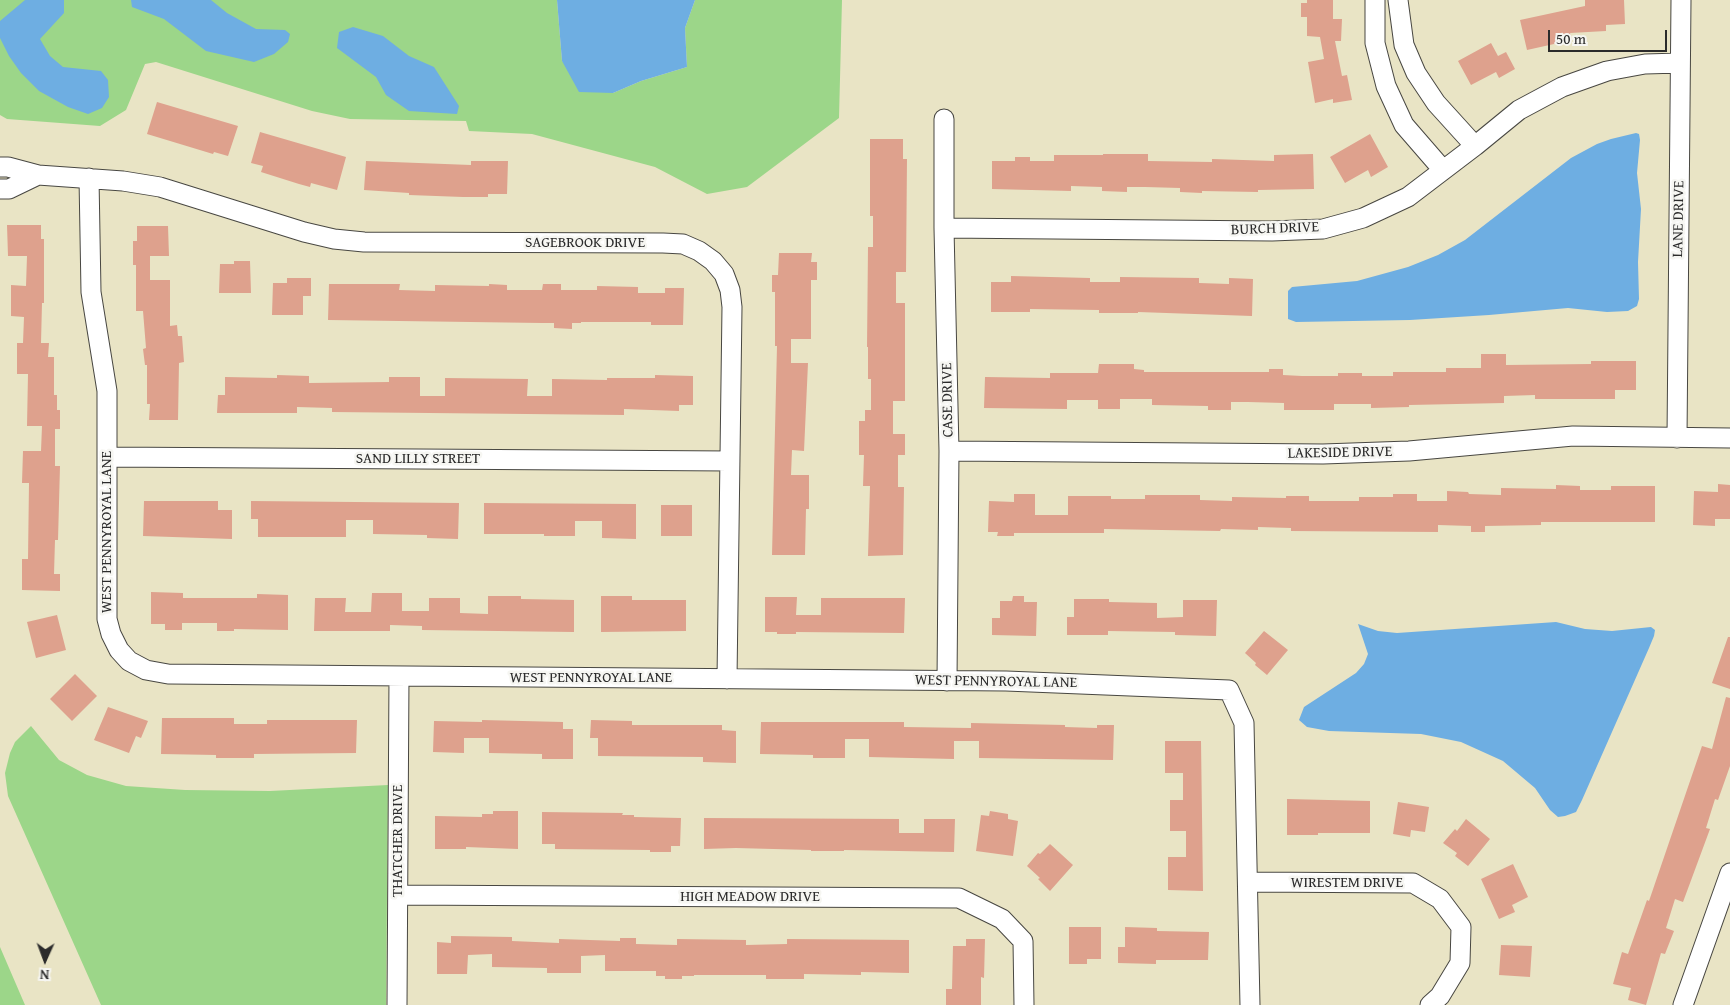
<!DOCTYPE html>
<html>
<head>
<meta charset="utf-8">
<style>
	body { margin:0 }
	#map { position:relative; width:1730px; height:1005px; overflow:hidden; background:#e9e4c5; font-family:"Gentium Book Plus",serif }
	canvas { display:block }
	.north { position:absolute; left:20px; top:935px; width:50px; height:50px; -webkit-text-stroke:4px #f6f6f2; paint-order:stroke; rotate:182deg; font-size:14px; font-weight:700; line-height:20px; text-align:center; color:#2b2b2b }
	.north::after { content:''; display:block; margin:auto; width:18px; height:22px; background:#2b2b2b; clip-path:polygon(50% 0,100% 100%,50% 72%,0 100%) }
	.scale { position:absolute; left:1548px; top:30px; width:119px; height:22px; box-sizing:border-box; border:2px solid #2b2b2b; border-top:0; padding-left:6px; font-size:15px; line-height:18px; white-space:nowrap; color:#2b2b2b; -webkit-text-stroke:4px #f6f6f2; paint-order:stroke }
</style>
</head>
<body>
<div id="map">
<canvas width="1730" height="1005"></canvas>
<div class="north">N</div>
<div class="scale">50 m</div>
</div>
<script>
const c = document.querySelector('canvas').getContext('2d');
c.lineJoin = 'round';
function fillPath(path, color) {
  c.fillStyle = color;
  c.fill(path, 'evenodd');
}
function toPath(rows) {
  const path = new Path2D();
  for (const r of rows) {
    path.moveTo(r[0], r[1]);
    for (let i = 2; i < r.length; i += 2) path.lineTo(r[i], r[i + 1]);
  }
  return path;
}
function trace(path, color, width, dash) {
  c.strokeStyle = color;
  c.lineWidth = width;
  c.lineCap = dash ? 'butt' : 'round';
  c.setLineDash(dash || []);
  c.stroke(path);
}
function write(font, color, halo, rows, align = 'center') {
  c.font = font + ' "Gentium Book Plus",serif';
  c.lineWidth = 5;
  c.setLineDash([]);
  c.textBaseline = 'middle';
  c.strokeStyle = halo;
  c.fillStyle = color;
  for (const [text, x, y, turn = 0] of rows) {
    c.save();
    c.translate(x, y);
    c.rotate((+turn || 0) * Math.PI / 180);
    c.textAlign = isNaN(turn) ? turn : align;
    if (halo) c.strokeText(text, 0, 0);
    c.fillText(text, 0, 0);
    c.restore();
  }
}
const green = toPath([
	[0,0,557,0,562,61,613,93,641,81,687,67,685,28,695,0,842,0,839,118,747,187,707,194,655,167,532,134,469,131,466,121,350,119,312,111,156,62,145,64,126,110,100,126,7,119,0,115],
	[31,726,59,760,87,775,126,786,185,790,270,791,388,785,386,1005,101,1005,8,796,5,773,10,753,15,742],
	[0,947,25,1005,0,1005]
]);
const water = toPath([
	[25,0,64,0,64,13,40,39,50,56,63,67,101,71,108,80,109,97,102,108,88,114,68,107,39,91,21,73,9,56,0,38,0,21],
	[131,0,211,0,227,13,256,29,285,30,290,34,288,42,274,54,254,62,206,51,164,19,132,7],
	[557,0,695,0,685,28,687,67,641,81,613,93,579,92,562,61],
	[353,27,383,36,409,56,434,67,459,106,457,114,409,111,386,95,376,77,337,48,339,32],
	[1636,133,1639,134,1640,140,1637,173,1641,209,1638,262,1639,299,1637,306,1628,311,1607,312,1568,308,1489,315,1410,320,1296,322,1288,319,1288,291,1292,287,1357,281,1408,267,1438,255,1465,240,1571,158,1597,144,1611,139],
	[1556,622,1585,629,1612,631,1651,627,1655,630,1654,636,1649,648,1582,800,1576,812,1565,816,1558,817,1550,810,1535,788,1503,761,1461,742,1421,734,1329,731,1307,727,1299,720,1304,707,1356,673,1364,664,1368,654,1358,624,1378,631,1397,633]
]);
const building = toPath([
	[1307,0,1333,0,1333,19,1342,19,1341,41,1335,41,1342,76,1347,75,1352,100,1333,103,1333,99,1315,103,1308,62,1324,59,1320,37,1307,36,1307,17,1301,17,1301,3,1307,3],
	[1585,0,1624,0,1625,24,1606,25,1606,31,1570,33,1572,40,1527,50,1520,20,1585,6],
	[1491,43,1498,56,1506,52,1515,69,1499,78,1496,72,1471,85,1458,61],
	[157,102,238,126,228,156,214,152,213,154,147,134],
	[260,132,346,157,337,190,311,183,310,187,299,184,261,172,263,166,251,163],
	[1370,134,1388,167,1371,177,1368,170,1345,183,1330,157],
	[870,139,903,139,903,159,907,159,906,272,896,272,896,303,905,303,905,401,893,401,893,434,905,434,905,455,898,455,898,487,904,487,903,555,868,556,870,486,863,486,864,455,859,455,859,421,865,421,865,410,871,410,871,379,868,379,868,347,867,347,868,247,873,247,873,216,870,216],
	[1103,154,1148,154,1148,161,1212,162,1212,159,1274,161,1274,155,1313,154,1314,189,1258,190,1258,192,1202,191,1202,193,1180,192,1180,188,1145,187,1127,187,1127,192,1102,191,1102,187,1071,186,1071,191,992,189,992,161,1015,161,1015,157,1030,157,1030,161,1054,161,1054,155,1103,155],
	[366,161,471,165,471,161,508,161,507,194,488,194,488,197,463,197,409,195,409,193,364,190],
	[7,225,41,225,41,239,44,239,44,303,42,303,41,343,49,343,48,357,54,357,54,395,57,395,57,410,60,410,60,429,55,429,55,466,60,466,58,540,55,540,54,574,60,574,60,591,22,590,22,559,28,559,29,483,22,483,23,451,41,451,42,426,27,426,28,374,17,374,17,343,23,343,24,317,11,316,11,285,26,286,27,256,8,256],
	[137,226,168,226,169,256,150,256,150,280,170,280,170,326,177,325,178,336,182,336,184,362,179,363,178,420,149,420,150,404,147,404,147,365,145,365,143,349,146,348,143,311,136,311,136,265,133,265,133,241,137,241],
	[779,253,812,253,811,262,817,262,817,280,811,280,811,339,791,339,791,363,808,363,804,451,792,450,791,475,809,475,809,509,806,509,805,555,772,555,777,346,775,346,775,292,772,292,772,275,778,275],
	[234,261,250,261,251,293,219,293,220,264,234,264],
	[1011,276,1090,278,1090,282,1120,282,1120,277,1199,278,1199,283,1229,284,1229,278,1253,279,1252,316,1138,312,1138,313,1099,313,1099,310,1030,309,1030,312,991,312,991,282,1011,282],
	[287,278,311,278,311,296,303,296,303,315,272,315,273,283,287,283],
	[329,284,400,284,399,290,435,291,435,285,489,286,489,284,507,285,507,290,542,290,543,284,561,284,561,290,597,290,597,286,638,287,638,293,665,293,665,288,684,288,683,325,651,325,651,322,581,322,581,323,572,323,572,329,554,328,554,323,542,323,328,320],
	[1481,354,1506,354,1506,365,1591,364,1591,361,1636,361,1636,390,1615,390,1615,399,1535,399,1535,395,1504,396,1504,403,1409,405,1409,407,1371,408,1371,404,1334,404,1334,410,1284,410,1284,403,1248,402,1231,402,1231,410,1208,410,1208,406,1152,405,1152,399,1120,399,1120,409,1098,409,1098,400,1067,400,1067,409,984,408,985,377,1050,378,1050,373,1098,373,1099,364,1134,364,1134,369,1144,370,1144,372,1269,372,1269,369,1283,369,1283,375,1302,376,1338,376,1338,373,1362,373,1362,376,1393,376,1393,372,1446,372,1446,368,1481,368],
	[277,375,309,376,309,383,389,382,389,377,420,377,420,396,445,396,445,378,528,379,527,396,552,396,552,379,607,380,607,378,655,378,655,375,693,376,693,405,679,405,679,411,624,409,624,415,332,412,332,408,297,407,297,413,217,413,218,395,225,395,225,377,277,378],
	[1718,484,1730,485,1730,519,1715,519,1715,526,1693,525,1694,491,1718,492],
	[1556,485,1580,486,1580,490,1611,490,1611,486,1655,486,1655,522,1541,522,1541,525,1485,526,1485,532,1471,532,1471,526,1438,525,1438,532,1291,531,1291,528,1258,527,1258,530,1221,529,1220,531,1104,529,1104,533,1014,533,1014,536,997,536,998,532,988,532,989,501,1014,502,1014,494,1035,494,1035,515,1068,515,1068,496,1111,496,1111,499,1145,499,1145,495,1200,495,1200,500,1232,501,1232,497,1286,498,1286,496,1309,496,1309,501,1359,501,1359,497,1393,497,1393,494,1417,494,1417,501,1447,501,1447,491,1468,492,1469,494,1501,495,1501,488,1556,489],
	[144,501,218,501,218,510,232,510,232,539,143,536],
	[251,501,459,503,458,539,427,538,427,535,373,534,373,520,346,520,346,537,258,537,258,519,251,519],
	[484,503,636,504,636,539,602,538,602,521,575,521,575,536,544,536,544,534,484,534],
	[661,505,692,505,692,536,661,536],
	[151,592,183,593,183,598,257,598,257,594,288,595,288,630,234,629,234,631,217,631,217,623,182,623,182,630,165,630,165,624,151,624],
	[372,593,402,593,402,611,429,611,429,598,460,598,460,613,488,614,488,596,521,596,521,599,574,600,574,632,422,630,422,626,390,625,390,631,314,631,315,598,346,598,345,612,371,612],
	[601,596,632,596,632,600,686,600,686,631,601,632],
	[1013,596,1024,596,1024,602,1037,602,1036,636,992,635,992,618,1000,618,1000,601,1012,601],
	[765,597,797,597,796,615,821,615,821,598,905,598,904,633,796,632,796,634,777,634,777,632,765,632],
	[1074,599,1109,599,1109,602,1157,603,1157,618,1183,617,1183,600,1217,600,1216,636,1175,635,1175,632,1108,631,1108,635,1067,635,1067,617,1074,617],
	[57,615,66,650,36,658,27,622],
	[1264,631,1288,650,1267,675,1255,665,1256,663,1245,653],
	[1728,637,1730,637,1730,689,1712,683],
	[75,674,97,696,72,721,50,699],
	[1726,697,1730,698,1730,766,1718,800,1715,799,1706,828,1710,829,1683,902,1675,899,1666,928,1674,931,1665,954,1661,953,1646,1005,1628,1000,1631,988,1613,984,1622,952,1628,954,1647,900,1649,901,1702,746,1712,749],
	[108,707,148,721,141,738,136,736,129,753,94,740],
	[162,718,234,718,234,724,267,724,267,720,357,720,356,753,254,754,254,758,216,758,216,755,161,754],
	[482,720,563,722,563,729,573,729,573,759,542,759,542,754,489,753,489,738,464,738,464,753,433,752,434,721,482,722],
	[591,720,632,721,632,725,722,725,722,730,736,731,736,763,703,762,703,757,598,756,598,738,590,738],
	[761,722,904,722,904,727,971,728,971,723,1065,725,1065,727,1097,728,1097,725,1114,725,1113,760,979,758,979,741,954,741,954,759,869,757,869,739,845,739,845,758,813,758,813,755,760,754],
	[1165,741,1201,741,1203,891,1168,890,1168,857,1186,857,1186,831,1170,831,1170,800,1183,800,1183,773,1165,773],
	[1287,799,1370,801,1370,833,1318,833,1318,835,1287,835],
	[1398,802,1429,807,1425,832,1411,830,1410,837,1393,834],
	[493,811,518,811,518,849,466,847,466,849,435,849,435,816,482,817,482,814,493,814],
	[990,811,1008,814,1008,819,1018,821,1013,856,976,851,981,815,989,816],
	[542,812,623,813,622,815,634,815,634,817,681,818,680,846,671,846,671,852,650,852,650,850,555,849,555,844,542,844],
	[704,818,899,819,899,833,924,833,924,819,955,819,954,852,844,850,844,851,811,851,811,850,736,848,704,849],
	[1466,819,1490,839,1468,866,1455,856,1457,853,1443,843,1455,829,1457,831],
	[1050,844,1073,865,1050,891,1038,879,1040,878,1027,866,1038,853,1040,854],
	[1513,864,1528,897,1512,905,1515,912,1499,919,1481,879],
	[1069,927,1101,927,1101,959,1087,959,1087,964,1069,964],
	[1125,927,1157,928,1157,931,1209,932,1208,960,1156,960,1156,964,1118,963,1118,947,1125,947],
	[451,936,512,937,512,941,559,943,559,939,620,941,620,938,636,938,636,944,677,945,677,939,746,940,746,945,787,944,787,939,909,940,909,973,861,972,861,975,804,974,804,979,766,979,766,975,694,975,694,976,682,976,682,979,665,979,665,976,656,976,656,971,605,971,605,955,581,956,581,973,547,973,547,968,492,967,492,954,468,955,467,974,437,974,437,942,451,943],
	[966,939,985,939,984,978,981,977,981,1005,946,1005,946,989,952,989,953,946,966,946],
	[1501,945,1532,946,1530,977,1499,975]
]);
const street = toPath([
	[1375,0,1375,43,1386,86,1404,125,1443,170],
	[1398,0,1404,45,1416,73,1436,103,1475,146],
	[944,119,944,228,949,451,947,681],
	[0,167,8,167,38,175,123,181,160,187,304,232,334,239,364,242,663,243,683,244,699,251,713,261,724,274,730,290,732,307,727,679],
	[89,178,91,292,107,391,107,619,111,634,119,650,129,661,146,670,168,674,1006,681,1229,690,1244,723,1250,1005],
	[0,189,9,189,38,175],
	[944,228,1272,231,1323,229,1363,218,1408,197,1475,146,1519,110,1562,87,1607,71,1645,64,1680,63],
	[1677,438,1681,0],
	[949,451,1323,454,1409,451,1573,436,1730,438],
	[107,457,730,461],
	[1248,882,1413,883,1440,899,1461,927,1460,963,1440,996,1430,1005],
	[398,895,959,898,1002,919,1023,941,1024,1005],
	[397,1005,399,676],
	[1683,1005,1730,873]
]);
const streetNames = [
	["LANE DRIVE",1679,219,-89],
	["BURCH DRIVE",1275,229,-2],
	["SAGEBROOK DRIVE",585,243],
	["CASE DRIVE",948,400,-91],
	["LAKESIDE DRIVE",1340,453,-1],
	["SAND LILLY STREET",418,459],
	["WEST PENNYROYAL LANE",107,532,-90],
	["WEST PENNYROYAL LANE",591,678],
	["WEST PENNYROYAL LANE",996,682,1],
	["THATCHER DRIVE",398,841,-90],
	["WIRESTEM DRIVE",1347,883],
	["HIGH MEADOW DRIVE",750,897]
];
fillPath(green, '#9cd689');
fillPath(water, '#6eaee2');
fillPath(building, '#dea18d');
trace(street, '#484742', 21);
trace(street, '#fff', 19);
write('15px', '#2b2b2b', '#f6f6f2', streetNames);
</script>
</body>
</html>
